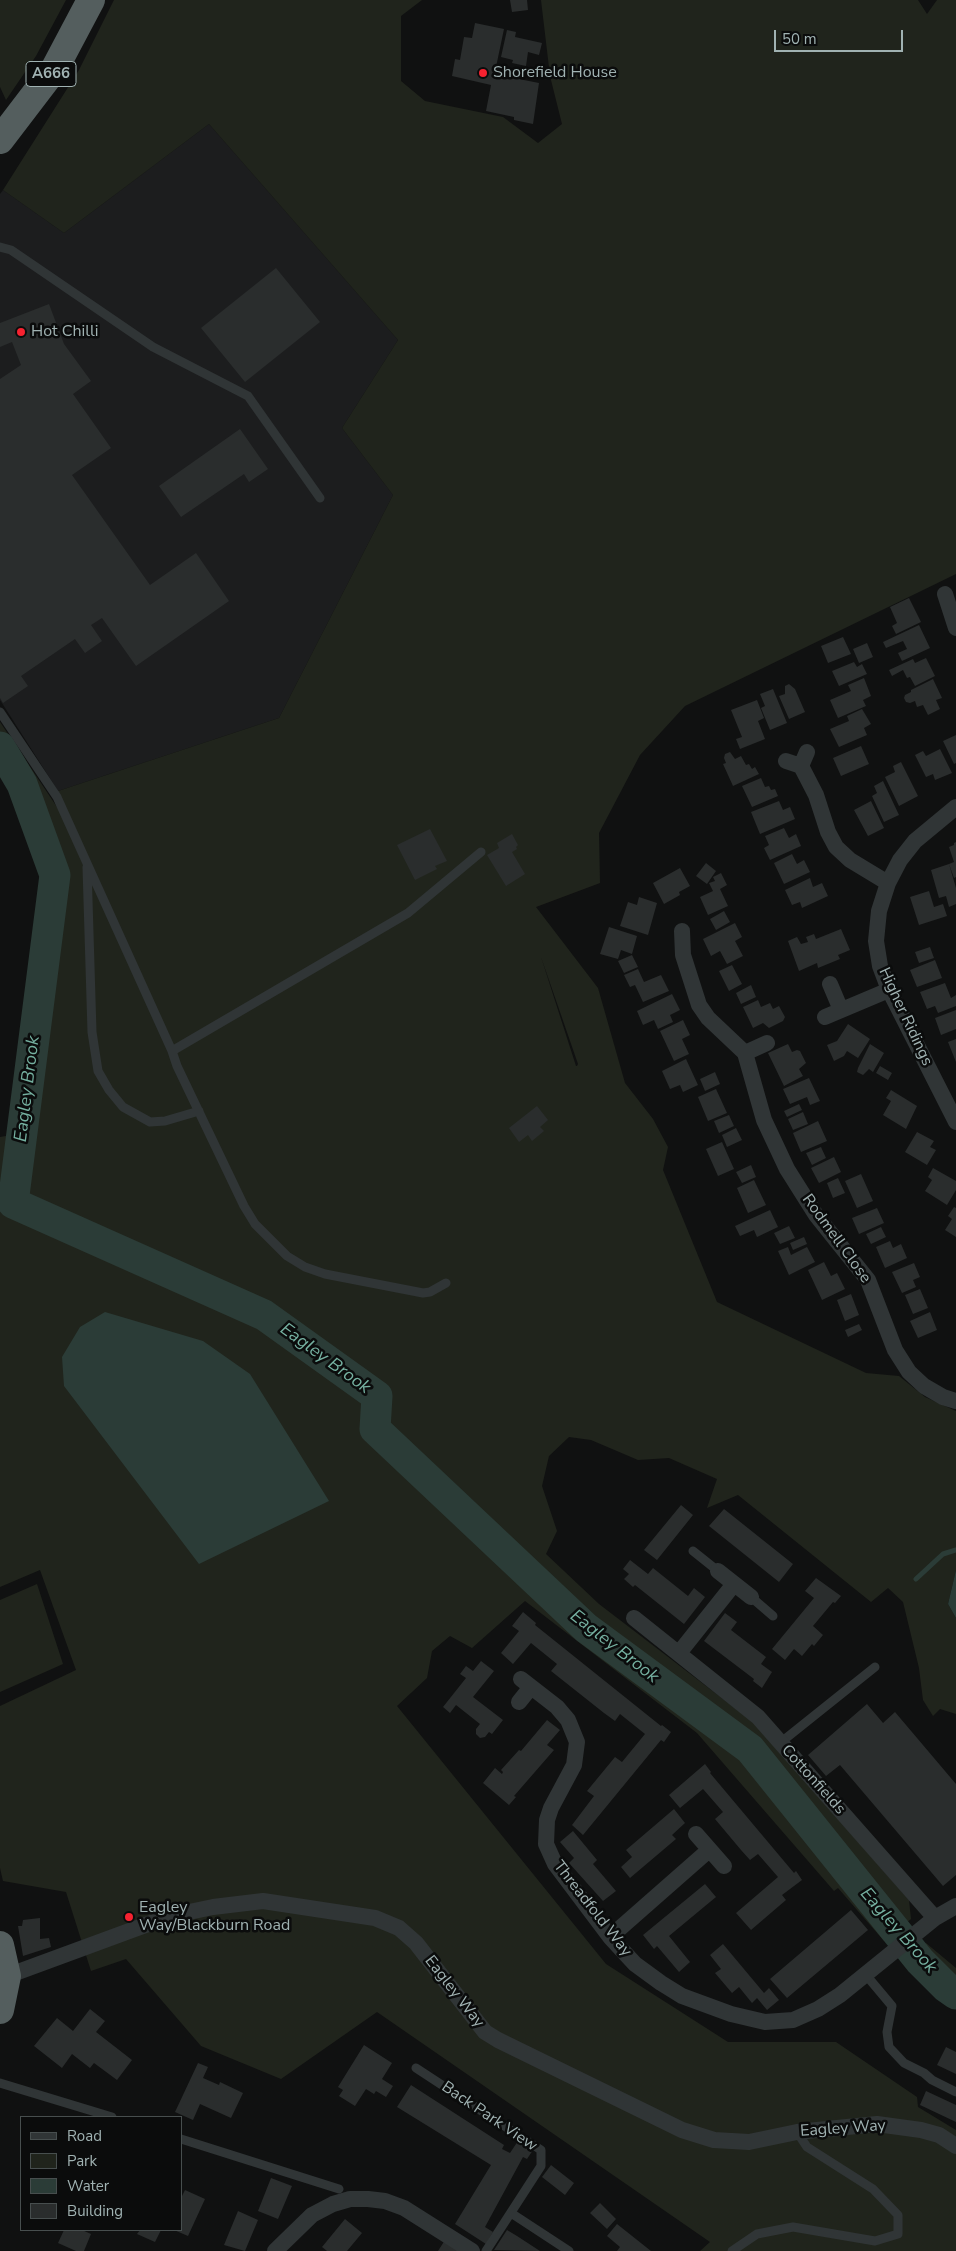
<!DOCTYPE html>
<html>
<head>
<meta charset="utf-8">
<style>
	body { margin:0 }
	#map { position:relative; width:956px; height:2251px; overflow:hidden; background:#101111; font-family:"Nunito Sans",sans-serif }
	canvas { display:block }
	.legend { position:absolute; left:20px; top:2116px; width:162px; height:115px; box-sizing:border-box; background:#0b0c0c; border:1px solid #474e4e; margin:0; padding:6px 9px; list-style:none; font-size:15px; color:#a0b2b2 }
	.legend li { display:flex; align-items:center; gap:10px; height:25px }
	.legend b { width:25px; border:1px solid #474e4e }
	.scale { position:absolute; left:774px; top:30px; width:129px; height:22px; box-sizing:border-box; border:2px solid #a0b2b2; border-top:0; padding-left:6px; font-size:15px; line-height:18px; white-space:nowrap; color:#a0b2b2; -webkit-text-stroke:4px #0b0c0c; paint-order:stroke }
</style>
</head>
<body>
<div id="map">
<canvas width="956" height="2251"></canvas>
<ul class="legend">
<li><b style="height:6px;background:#303536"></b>Road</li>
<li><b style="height:14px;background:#20241c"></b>Park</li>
<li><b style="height:14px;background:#2b3c37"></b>Water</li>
<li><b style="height:14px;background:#2a2d2d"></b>Building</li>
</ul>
<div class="scale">50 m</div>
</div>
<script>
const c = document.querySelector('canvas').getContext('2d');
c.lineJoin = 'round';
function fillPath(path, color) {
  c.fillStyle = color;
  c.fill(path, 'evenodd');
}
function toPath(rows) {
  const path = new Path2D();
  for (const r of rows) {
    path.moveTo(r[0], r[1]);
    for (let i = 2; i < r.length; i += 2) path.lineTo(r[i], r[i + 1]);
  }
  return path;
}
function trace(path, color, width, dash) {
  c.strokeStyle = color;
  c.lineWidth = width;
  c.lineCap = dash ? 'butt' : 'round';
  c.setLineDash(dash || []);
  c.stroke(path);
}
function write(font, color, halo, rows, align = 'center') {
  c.font = font + ' "Nunito Sans",sans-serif';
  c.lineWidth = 5;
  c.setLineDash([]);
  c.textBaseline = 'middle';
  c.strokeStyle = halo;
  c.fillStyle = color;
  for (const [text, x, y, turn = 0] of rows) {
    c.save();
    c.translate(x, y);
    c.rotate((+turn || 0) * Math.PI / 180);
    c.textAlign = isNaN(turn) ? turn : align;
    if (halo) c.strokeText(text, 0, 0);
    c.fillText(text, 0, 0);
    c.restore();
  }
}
const built = toPath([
	[209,124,398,340,342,428,393,495,279,718,58,791,0,700,0,194,3,190,64,233]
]);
const green = toPath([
	[0,0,66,0,36,56,6,100,0,87],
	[114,0,422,0,401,16,401,81,425,101,503,117,538,143,562,124,550,76,541,0,918,0,927,14,937,0,956,0,956,574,685,706,640,755,599,833,600,883,536,907,598,988,625,1083,653,1119,668,1147,663,1170,717,1302,866,1373,899,1376,925,1397,956,1411,956,1570,948,1604,956,1618,956,1714,940,1709,933,1716,923,1700,919,1668,903,1602,888,1588,871,1602,738,1495,707,1508,717,1479,669,1458,638,1460,591,1440,569,1437,549,1456,542,1486,557,1531,546,1554,599,1604,753,1722,909,1900,911,1919,884,1941,838,1888,834,1891,697,1733,525,1601,472,1648,450,1636,432,1651,427,1678,397,1706,606,1964,728,2042,836,2042,917,2097,918,2107,956,2130,956,2251,700,2251,710,2242,377,2012,281,2079,201,2046,126,1959,91,1971,66,1892,3,1881,0,1868,0,1706,76,1670,40,1570,0,1587,0,1137,28,1132,64,889,63,871,30,781,0,732,0,722,59,810,58,791,279,718,393,495,342,428,398,340,209,124,64,233,3,190,79,70],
	[541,957,578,1064,577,1066,576,1066],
	[37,1584,63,1664,0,1692,0,1600],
	[926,1943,956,1968,956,2002,903,1960]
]);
const water = toPath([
	[105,1312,203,1341,250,1374,329,1501,199,1564,64,1386,62,1357,80,1327],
	[956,1570,956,1618,948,1604]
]);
const stream = toPath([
	[0,1186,13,1203],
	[916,1579,943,1554,956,1550]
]);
const river = toPath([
	[0,747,22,784,55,875,13,1203,264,1315,377,1396,375,1429,586,1628,750,1749,920,1961,946,1987,956,1994]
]);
const building = toPath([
	[510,0,527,0,528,10,512,12],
	[475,23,504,29,496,67,515,71,514,78,539,83,533,124,514,120,514,117,486,111,491,85,452,76,455,59,460,60,464,37,472,38],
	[507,30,516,32,515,37,542,43,539,55,528,52,526,66,512,63,513,60,501,57],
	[276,268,320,322,245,382,201,328],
	[49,304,64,344,91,381,73,394,111,448,72,475,150,585,196,553,229,601,136,666,102,618,91,625,102,641,85,653,75,639,21,676,28,686,3,703,0,698,0,379,21,365,12,342,0,347,0,323],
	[240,429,268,469,249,482,244,474,181,517,159,486],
	[909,598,921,622,896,634,892,626,897,623,890,607],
	[919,625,930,648,902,661,898,653,907,649,903,641,886,648,883,642],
	[843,637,851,654,828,663,821,646],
	[867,643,873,657,859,663,853,649],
	[926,658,935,676,915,686,910,677,907,678,903,670,892,676,889,670,913,659,915,663],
	[854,662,857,667,862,664,867,674,839,686,832,671],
	[864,678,871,696,863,700,866,706,838,718,830,700,851,691,848,685],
	[933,679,942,698,936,700,940,709,928,715,923,705,917,707,915,701,910,703,906,702,904,698,905,695,911,692,911,690],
	[789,684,795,689,805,712,789,719,779,696,785,694,785,686],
	[773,689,787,723,770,730,761,708,765,706,760,694],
	[757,700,764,718,758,721,765,739,740,749,736,739,742,737,731,710],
	[862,709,871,724,864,728,867,735,839,747,830,729,849,721,847,716],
	[956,735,956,763,954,764,943,741],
	[861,746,869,764,841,776,833,758],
	[940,749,952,773,935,780,933,774,926,777,915,755,923,751,926,756],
	[730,752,735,759,741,756,746,765,749,764,752,769,755,767,759,774,733,786,723,764,726,763,724,758,725,754],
	[901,762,918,796,899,806,885,777,895,772,893,766],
	[761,778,765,787,769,786,771,790,775,789,778,796,752,807,742,786],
	[883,781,899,815,884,822,872,796,877,793,874,786],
	[779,801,783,810,790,807,795,819,760,834,751,812],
	[871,801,884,828,868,836,854,810],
	[784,828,789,838,796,834,801,846,770,860,764,848,769,845,765,836],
	[430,829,447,861,435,866,437,869,415,880,397,845],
	[512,834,518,845,516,847,517,849,512,852,525,874,506,886,487,855,499,848,497,843],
	[956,842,956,877,954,878,949,864,954,862,949,847,954,845,954,843],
	[792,854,797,864,804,860,810,872,784,884,774,863],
	[706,863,716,871,707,884,696,876],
	[949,864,956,888,956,904,949,907,946,896,939,898,931,870],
	[680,868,690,886,679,892,680,895,664,904,653,883],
	[721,873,727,885,720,889,728,906,708,915,700,897,713,891,709,883,715,881,713,877],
	[810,878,813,887,822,883,828,896,802,908,800,902,792,905,785,890],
	[929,891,934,907,943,904,947,916,919,925,910,897],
	[639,897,657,903,648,935,620,926,628,902,637,905],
	[724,911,730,922,716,930,710,919],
	[735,923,742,937,735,941,743,956,727,964,720,951,711,956,703,939],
	[609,927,637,936,632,954,621,950,618,959,600,954],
	[841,929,850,950,838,955,840,959,818,968,817,963,799,971,788,941,797,937,801,944,808,942,806,937,814,934,816,939],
	[930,947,934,958,919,963,915,952],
	[632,955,638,967,624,973,618,961],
	[935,960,942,978,917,987,910,970],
	[732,965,742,984,729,991,719,971],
	[638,969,644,982,661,975,669,991,643,1002,635,985,630,987,624,975],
	[945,983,951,998,956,995,956,1006,938,1013,935,1006,927,1009,920,992],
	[751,985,756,997,741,1004,736,993],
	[672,994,680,1010,670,1015,673,1022,658,1029,654,1020,643,1025,637,1011],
	[758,1000,761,1007,770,1003,773,1009,779,1006,785,1017,783,1021,769,1028,763,1023,753,1028,743,1007],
	[956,1010,956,1029,941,1035,935,1018],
	[683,1020,690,1035,682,1039,689,1054,674,1061,660,1031],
	[848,1024,870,1039,858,1058,847,1051,844,1056,834,1061,827,1045,837,1041],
	[956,1039,956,1062,948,1042],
	[788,1044,792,1052,797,1050,800,1051,806,1063,799,1069,803,1076,784,1086,768,1053],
	[870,1044,884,1053,873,1072,869,1069,863,1075,857,1072,858,1068],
	[686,1059,698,1085,683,1092,680,1085,670,1089,662,1071],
	[880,1066,892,1073,888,1080,876,1073],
	[715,1072,720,1084,705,1091,700,1079],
	[809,1078,820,1101,810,1105,807,1097,790,1104,783,1089],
	[716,1089,727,1113,708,1121,698,1097],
	[891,1090,917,1106,906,1129,883,1115,891,1101,886,1098],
	[799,1104,802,1110,787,1117,784,1111],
	[537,1106,548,1120,540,1127,544,1131,532,1141,528,1135,519,1142,509,1128],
	[803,1112,808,1124,793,1130,788,1119],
	[729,1115,734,1126,719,1133,714,1121],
	[818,1121,827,1141,801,1152,793,1133],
	[736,1128,742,1140,727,1147,722,1135],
	[917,1132,934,1141,930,1147,936,1150,927,1165,905,1152],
	[722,1142,734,1169,718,1176,706,1149],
	[821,1147,826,1158,812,1165,806,1153],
	[834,1157,841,1172,819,1183,811,1168],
	[751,1165,756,1177,742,1183,736,1172],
	[933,1168,956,1181,956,1190,947,1205,925,1191,932,1180,928,1177],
	[861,1174,873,1201,857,1208,845,1181],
	[838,1178,845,1193,833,1198,827,1183],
	[754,1180,766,1205,748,1213,737,1188],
	[954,1207,956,1208,956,1237,945,1230,952,1219,948,1216],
	[877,1208,884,1223,859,1234,852,1218],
	[770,1210,778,1227,757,1237,754,1230,740,1236,735,1226],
	[789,1226,795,1238,780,1244,774,1233],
	[881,1227,886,1237,871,1244,866,1234],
	[804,1237,807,1244,793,1250,790,1243],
	[890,1241,893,1248,901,1244,907,1258,885,1268,876,1247],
	[788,1247,791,1255,807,1247,815,1262,789,1275,778,1251],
	[824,1262,831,1276,837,1273,845,1289,822,1300,808,1270],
	[914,1263,920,1277,913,1280,916,1287,902,1293,892,1272],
	[920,1289,928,1308,913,1314,905,1295],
	[851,1294,859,1315,845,1321,837,1300],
	[930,1312,937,1330,918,1338,910,1321],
	[859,1324,862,1330,848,1337,845,1330],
	[681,1505,693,1515,657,1560,644,1550],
	[724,1509,793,1564,779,1582,709,1526],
	[630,1560,648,1574,653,1568,688,1596,694,1588,705,1597,684,1624,635,1585,633,1587,624,1579,629,1574,623,1569],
	[816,1578,841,1596,835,1603,833,1602,813,1626,823,1635,814,1646,812,1644,802,1656,794,1649,785,1660,772,1649,814,1598,805,1591],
	[523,1612,536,1623,535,1625,661,1726,662,1725,671,1732,664,1742,661,1740,583,1835,572,1825,594,1796,587,1791,615,1757,622,1762,645,1734,620,1714,615,1721,604,1713,551,1671,557,1664,531,1643,513,1664,501,1653,519,1631,512,1626],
	[725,1613,737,1622,731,1630,766,1657,761,1664,772,1672,762,1688,753,1681,754,1679,704,1641],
	[481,1661,494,1671,473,1697,503,1720,492,1734,489,1732,485,1737,480,1738,476,1734,476,1729,480,1724,456,1705,450,1713,443,1707,466,1678,460,1674,466,1666,473,1671],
	[867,1704,883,1723,895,1712,956,1784,956,1875,943,1886,840,1765,826,1776,808,1755],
	[547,1720,560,1730,547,1745,554,1750,514,1796,516,1797,509,1805,483,1783,495,1768,502,1774,503,1772,501,1770,519,1750,521,1751],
	[705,1764,711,1772,710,1773,794,1873,796,1871,802,1880,782,1895,786,1900,751,1930,736,1913,778,1877,758,1854,750,1860,741,1850,715,1819,723,1812,703,1789,680,1808,669,1795],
	[674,1809,685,1823,672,1835,676,1839,630,1878,621,1867,632,1857,626,1850],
	[573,1831,597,1860,593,1864,616,1891,603,1901,569,1863,574,1858,560,1842],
	[705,1884,716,1897,669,1936,690,1962,679,1972,657,1946,654,1949,643,1935],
	[851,1910,868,1930,787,1998,770,1979],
	[40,1918,40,1939,49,1938,51,1947,23,1956,18,1926,22,1926,23,1920],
	[723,1944,764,1993,769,1988,779,2000,767,2010,757,1998,752,2003,739,1987,732,1993,715,1973,721,1969,710,1955],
	[90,2009,105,2021,96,2032,132,2060,117,2080,94,2063,90,2068,72,2054,62,2068,34,2046,57,2018,73,2031],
	[364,2045,392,2063,382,2079,393,2086,386,2097,376,2091,374,2094,366,2089,355,2106,339,2096,343,2090,338,2087],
	[946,2047,956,2052,956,2074,937,2065],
	[198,2063,208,2067,203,2078,219,2085,220,2082,243,2093,231,2118,200,2104,193,2120,175,2112],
	[411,2085,504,2145,502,2149,510,2153,518,2141,533,2150,527,2159,523,2157,485,2227,493,2232,486,2244,455,2224,491,2165,397,2107],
	[926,2091,956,2105,956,2122,920,2105],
	[551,2165,574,2183,565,2195,542,2177],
	[271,2178,292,2186,278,2219,258,2211],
	[185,2190,205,2199,188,2236,174,2230,181,2230,181,2198],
	[600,2203,616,2219,607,2229,590,2213],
	[238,2211,258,2220,245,2251,224,2245],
	[345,2219,362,2233,347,2251,327,2251,322,2247],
	[617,2224,651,2251,617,2251,620,2247,607,2236],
	[64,2230,82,2230,91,2234,84,2251,76,2251,58,2243],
	[140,2230,161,2230,155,2242,137,2234],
	[507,2230,517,2236,540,2251,494,2250],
	[445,2240,463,2251,438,2251]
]);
const service = toPath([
	[0,247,11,250,153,347,248,396,320,498],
	[0,712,57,797,172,1051,177,1066,244,1206,255,1224,287,1256,305,1267,325,1274,423,1293,430,1292,446,1283],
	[87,867,92,1032,98,1071,109,1090,123,1107,150,1122,165,1121,199,1111],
	[172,1051,408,913,481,852],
	[693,1551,718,1571],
	[751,1597,773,1616],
	[780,1743,875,1667],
	[866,1975,892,2006,887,2032,889,2047,904,2063,924,2073,932,2080,956,2092],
	[416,2068,541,2150,541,2166,486,2251],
	[0,2083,112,2117],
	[181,2139,339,2189],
	[511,2213,569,2251],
	[732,2251,757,2234,793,2227,875,2241,898,2234,898,2215,873,2189,807,2147,797,2132]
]);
const minor = toPath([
	[945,594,956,628],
	[786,761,801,766,807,752],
	[801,766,816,795,828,832,836,847,850,860,888,883],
	[956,807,915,841,900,860,888,883,879,911,876,941,880,966,889,990,956,1122],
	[682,931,683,955,699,1005,708,1018,745,1053,764,1120,787,1169,816,1215,868,1280,895,1350,909,1372,924,1386,943,1397,956,1401],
	[830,984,841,1010],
	[825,1017,889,990],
	[745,1053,767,1043],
	[718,1571,751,1597],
	[634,1618,758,1717,935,1918],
	[679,1653,734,1584],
	[521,1679,557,1707,568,1720,577,1742,574,1765,551,1808,547,1820,546,1844,555,1864,610,1937,635,1964,661,1983,682,1996,731,2014,765,2022,793,2020,818,2009,840,1995,935,1918,956,1906],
	[519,1702,531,1687],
	[696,1834,724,1866],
	[610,1937,709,1850],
	[7,1976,170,1916,213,1907,263,1901,375,1918,399,1928,416,1943,485,2032,498,2040,682,2130,714,2140,749,2142,797,2132,877,2124,921,2130,939,2135,956,2146],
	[275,2251,312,2215,333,2204,350,2199,368,2199,385,2201,404,2208,472,2251]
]);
const trunk = toPath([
	[0,140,55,68,91,0],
	[0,1945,7,1976,0,2010]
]);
const markers = [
	[483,73,5,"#f72230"],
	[21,332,5,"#f72230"],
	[129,1917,5,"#f72230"]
];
const shields = [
	[51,74,50]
];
const shieldNames = [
	["A666",51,74]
];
const poiNames = [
	["Shorefield House",493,73],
	["Hot Chilli",31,332],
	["Eagley",139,1908],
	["Way/Blackburn Road",139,1926]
];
const streetNames = [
	["Higher Ridings",905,1017,65],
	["Rodmell Close",836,1239,54],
	["Cottonfields",813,1780,48],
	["Threadfold Way",592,1909,52],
	["Eagley Way",454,1992,52],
	["Back Park View",489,2117,34],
	["Eagley Way",843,2129,-4]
];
const waterNames = [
	["Eagley Brook",28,1089,-83],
	["Eagley Brook",325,1359,36],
	["Eagley Brook",614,1647,38],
	["Eagley Brook",898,1931,49]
];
fillPath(built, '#1c1d1e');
fillPath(green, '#20241c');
fillPath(water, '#2b3c37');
trace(stream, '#2b3c37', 5);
trace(river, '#2b3c37', 31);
fillPath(building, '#2a2d2d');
trace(service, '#303536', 9);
trace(minor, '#303536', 16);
trace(trunk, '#545e5e', 28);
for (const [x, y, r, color] of markers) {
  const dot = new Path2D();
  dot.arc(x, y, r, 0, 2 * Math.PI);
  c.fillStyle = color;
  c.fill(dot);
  trace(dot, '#0b0c0c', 2);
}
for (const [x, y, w] of shields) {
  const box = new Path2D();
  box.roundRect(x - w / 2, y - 12.5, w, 25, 4);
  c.fillStyle = '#0b0c0c';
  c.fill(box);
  trace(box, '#a0b2b2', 1);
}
write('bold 15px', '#a0b2b2', null, shieldNames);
write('16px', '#a0b2b2', '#0b0c0c', poiNames, 'left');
write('16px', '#a0b2b2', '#0b0c0c', streetNames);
write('italic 18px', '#75b0a0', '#0b0c0c', waterNames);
</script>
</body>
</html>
